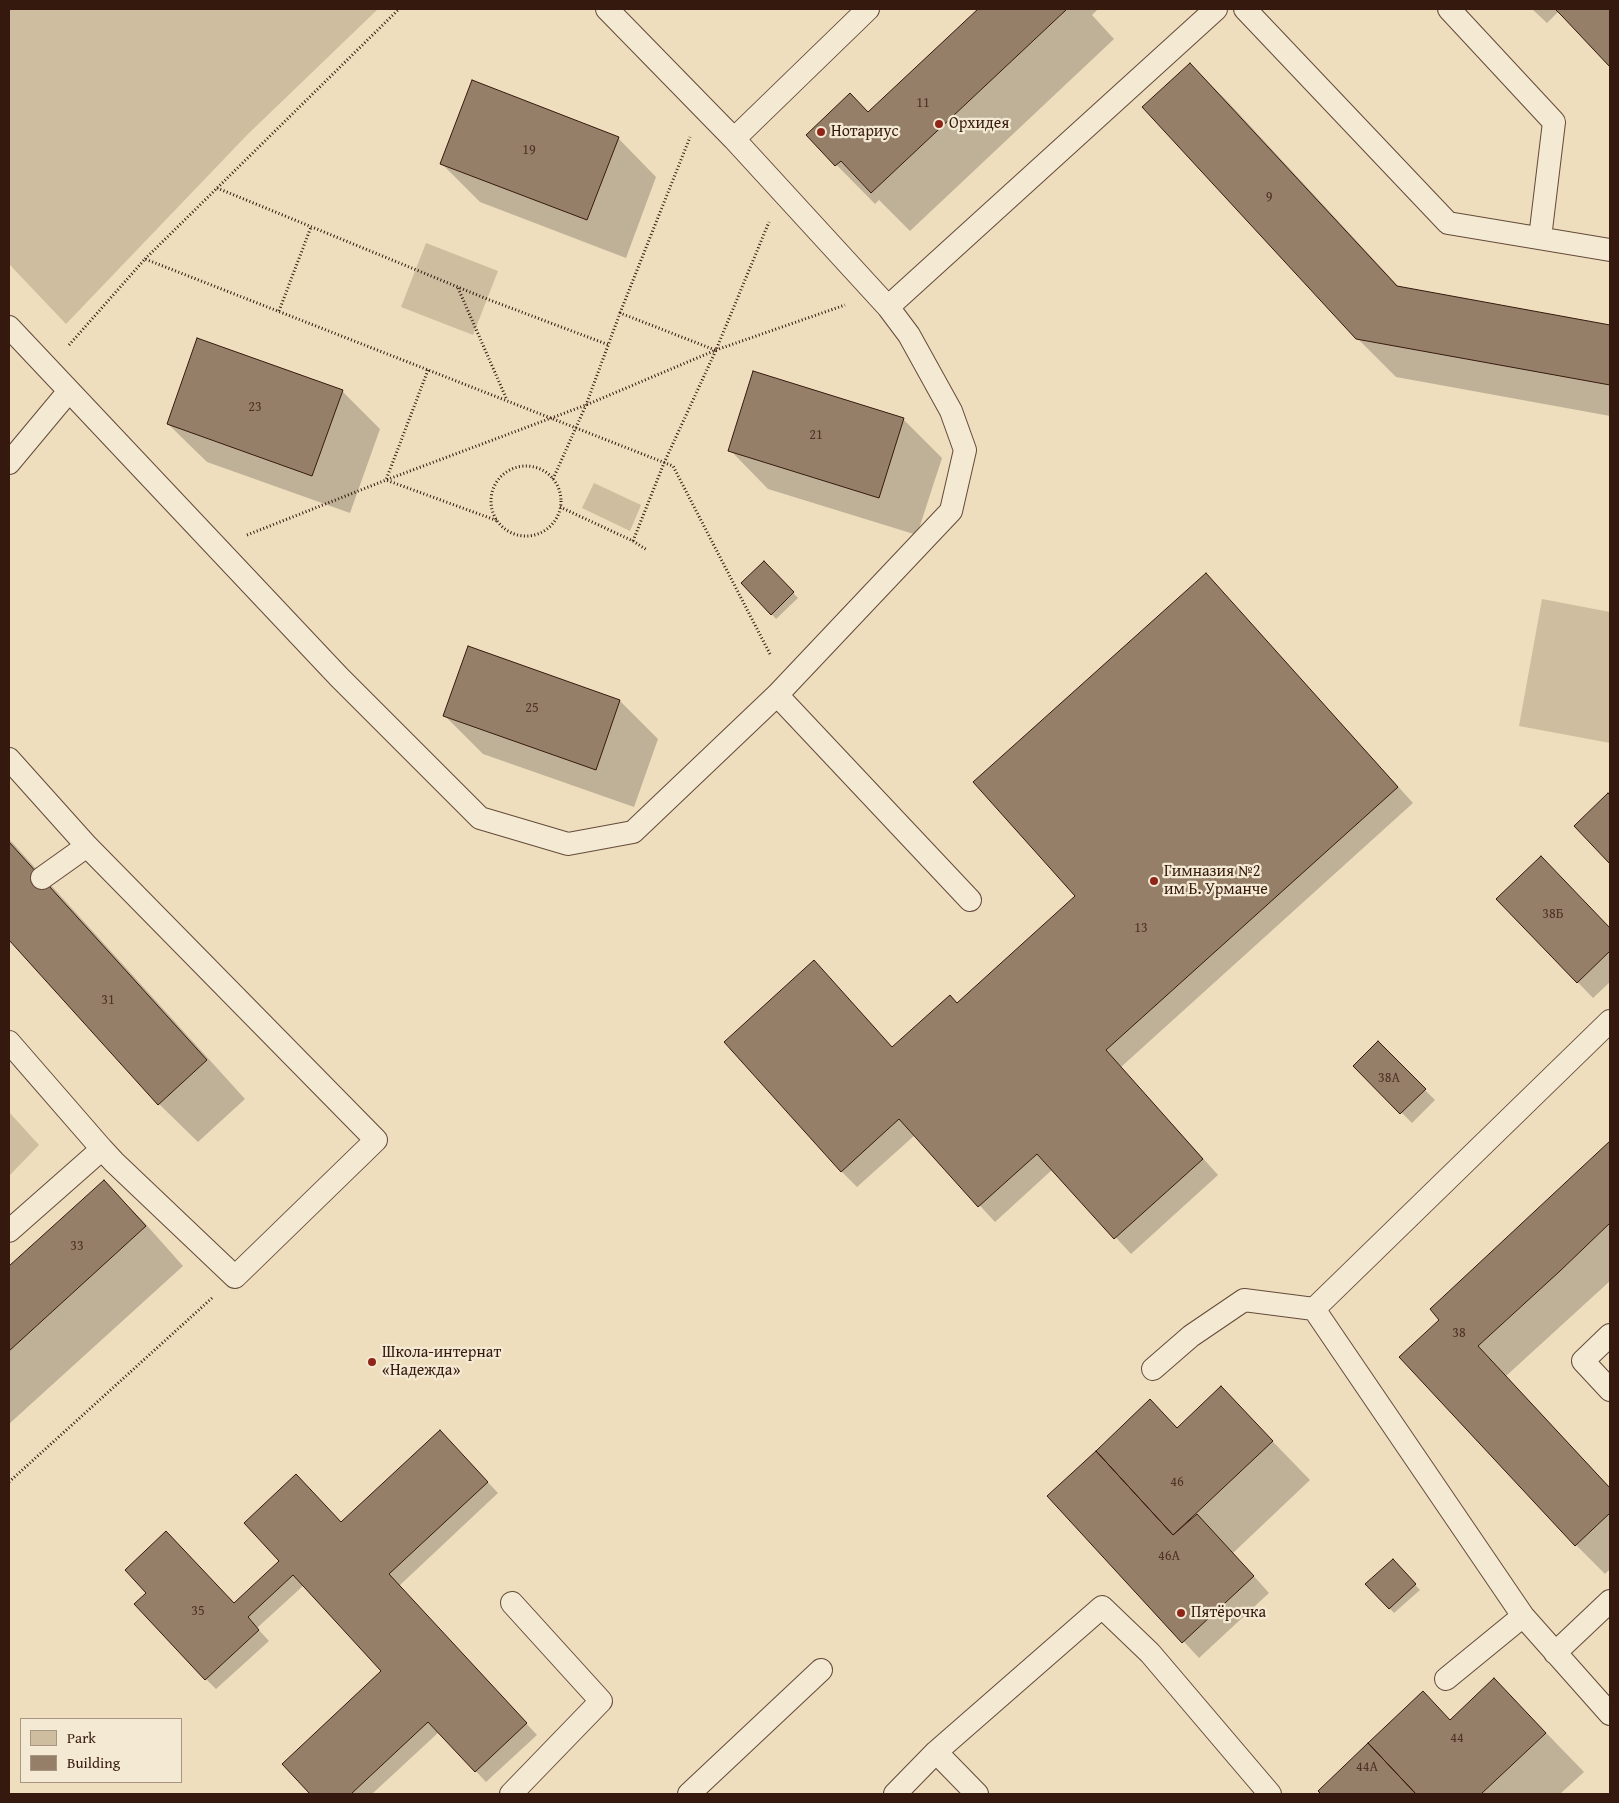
<!DOCTYPE html>
<html>
<head>
<meta charset="utf-8">
<style>
	body { margin:0 }
	#map { position:relative; width:1619px; height:1803px; overflow:hidden; background:#eedebd; font-family:"Gentium Book Plus",serif }
	canvas { display:block }
	.frame { position:absolute; inset:0; border:10px solid #36190e; pointer-events:none }
	.legend { position:absolute; left:20px; top:1718px; width:162px; height:65px; box-sizing:border-box; background:#f4ead4; border:1px solid #a89685; margin:0; padding:6px 9px; list-style:none; font-size:15px; color:#36190e }
	.legend li { display:flex; align-items:center; gap:10px; height:25px }
	.legend b { width:25px; border:1px solid #a89685 }
</style>
</head>
<body>
<div id="map">
<canvas width="1619" height="1803"></canvas>
<div class="frame"></div>
<ul class="legend">
<li><b style="height:14px;background:#cfbd9f"></b>Park</li>
<li><b style="height:14px;background:#967f69"></b>Building</li>
</ul>
</div>
<script>
const c = document.querySelector('canvas').getContext('2d');
c.lineJoin = 'round';
function fillPath(path, color) {
  c.fillStyle = color;
  c.fill(path, 'evenodd');
}
function toPath(rows) {
  const path = new Path2D();
  for (const r of rows) {
    if (r.length === 3) {
      path.moveTo(r[0] + r[2], r[1]);
      path.arc(r[0], r[1], r[2], 0, 2 * Math.PI);
      continue;
    }
    path.moveTo(r[0], r[1]);
    for (let i = 2; i < r.length; i += 2) path.lineTo(r[i], r[i + 1]);
  }
  return path;
}
function trace(path, color, width, dash) {
  c.strokeStyle = color;
  c.lineWidth = width;
  c.lineCap = dash ? 'butt' : 'round';
  c.setLineDash(dash || []);
  c.stroke(path);
}
function write(font, color, halo, rows, align = 'center') {
  c.font = font + ' "Gentium Book Plus",serif';
  c.lineWidth = 4.5;
  c.setLineDash([]);
  c.textBaseline = 'middle';
  c.strokeStyle = halo;
  c.fillStyle = color;
  for (const [text, x, y, turn = 0] of rows) {
    c.save();
    c.translate(x, y);
    c.rotate((+turn || 0) * Math.PI / 180);
    c.textAlign = isNaN(turn) ? turn : align;
    if (halo) c.strokeText(text, 0, 0);
    c.fillText(text, 0, 0);
    c.restore();
  }
}
const green = toPath([
	[9,9,378,9,247,135,66,324,9,264],
	[426,243,498,271,473,335,401,307],
	[594,483,641,505,630,531,582,508],
	[1542,599,1610,612,1610,743,1519,726],
	[9,1112,39,1145,9,1176]
]);
const shadow = toPath([
	[980,9,1098,9,1092,15,1114,39,910,231,879,200,875,204,807,135,869,114],
	[1532,9,1610,9,1610,66,1559,11,1547,23],
	[1190,64,1229,103,1400,288,1610,326,1610,416,1396,377,1357,338],
	[618,138,656,177,626,258,480,202,441,163],
	[342,391,380,429,350,513,207,462,168,424],
	[903,419,942,458,917,535,768,489,730,450],
	[764,562,798,598,776,619,743,583],
	[1206,574,1413,803,1121,1067,1218,1175,1131,1254,1053,1169,995,1222,915,1135,857,1187,841,1171,893,1048,957,1004,1077,896],
	[620,701,658,739,634,807,483,754,445,716],
	[1608,794,1610,796,1610,863,1575,826],
	[9,839,245,1099,198,1142,159,1104,9,938],
	[1556,873,1610,929,1610,982,1593,998,1497,899],
	[1378,1043,1435,1100,1412,1123,1355,1066],
	[1610,1143,1610,1281,1506,1376,1610,1488,1610,1569,1605,1574,1576,1545,1441,1320,1432,1309],
	[104,1182,142,1220,183,1266,9,1424,9,1268],
	[1221,1388,1310,1480,1233,1553,1269,1593,1199,1658,1049,1496,1150,1401,1178,1428],
	[450,1442,498,1493,399,1586,537,1735,486,1782,439,1732,372,1794,312,1794,283,1764,383,1671,304,1585,257,1628,269,1641,216,1689,206,1679,234,1604],
	[1393,1561,1420,1590,1394,1613,1367,1584],
	[1494,1679,1584,1772,1560,1794,1322,1794,1319,1791,1451,1721]
]);
const building = toPath([
	[978,9,1067,9,871,193,841,161,835,166,806,135,850,93,868,112,978,9],
	[1555,9,1610,9,1610,67,1562,16,1555,9],
	[1190,63,1397,286,1610,325,1610,385,1356,339,1142,107,1190,63],
	[472,80,619,137,587,220,440,164,472,80],
	[197,338,343,390,312,476,167,424,197,338],
	[753,371,904,418,879,498,728,451,753,371],
	[764,561,794,592,771,615,741,583,764,561],
	[1206,573,1398,787,1106,1050,1203,1159,1114,1239,1037,1154,978,1207,899,1119,841,1172,724,1042,814,960,892,1047,950,995,957,1003,1075,896,973,782,1206,573],
	[468,646,620,700,596,770,443,716,468,646],
	[1608,793,1610,795,1610,864,1574,826,1608,793],
	[9,842,207,1060,158,1105,9,940,9,842],
	[1541,856,1610,928,1610,951,1577,983,1496,899,1541,856],
	[1378,1041,1426,1089,1400,1114,1353,1066,1378,1041],
	[1610,1141,1610,1223,1560,1271,1478,1346,1610,1488,1610,1513,1575,1546,1399,1357,1439,1320,1430,1309,1610,1141],
	[104,1180,146,1226,9,1351,9,1266,104,1180],
	[1221,1386,1273,1441,1173,1535,1096,1451,1150,1399,1177,1428,1221,1386],
	[440,1430,488,1482,389,1574,527,1723,475,1772,428,1722,351,1794,310,1794,282,1764,381,1671,293,1575,248,1617,259,1630,205,1680,134,1604,146,1593,125,1570,166,1531,234,1603,279,1561,244,1523,296,1474,341,1522,440,1430],
	[1096,1451,1173,1535,1197,1514,1254,1576,1182,1643,1047,1496,1096,1451],
	[1393,1559,1416,1584,1389,1609,1365,1584,1393,1559],
	[1494,1678,1546,1733,1481,1794,1416,1794,1368,1743,1423,1691,1450,1720,1494,1678],
	[1368,1743,1416,1794,1321,1794,1318,1791,1368,1743]
]);
const path = toPath([
	[217,188,487,299,609,345],
	[145,259,399,9],
	[458,288,507,400],
	[279,311,311,227],
	[620,313,690,137],
	[69,345,145,259,673,466,771,656],
	[428,370,386,480,498,521],
	[526,501,35],
	[553,479,586,405,620,313,715,350],
	[560,507,633,541,647,550],
	[247,535,386,480,586,405,716,350,845,305],
	[633,541,664,463,716,350,769,222],
	[9,1482,212,1298]
]);
const lane = toPath([
	[607,9,734,139],
	[868,9,734,139,888,307,1216,9],
	[1245,9,1448,223,1610,250],
	[1449,9,1554,122,1540,238],
	[9,327,339,677,480,818,568,844,633,832,777,695,951,511,965,450,951,411,909,335,888,307],
	[9,463,69,391],
	[777,695,970,900],
	[9,759,87,846,376,1140,235,1277,114,1162,102,1149],
	[42,878,87,846],
	[9,1042,102,1149,9,1231],
	[1314,1309,1610,1021],
	[1610,1335,1583,1361,1610,1390],
	[1153,1369,1191,1336,1244,1300,1314,1309,1523,1616,1610,1714],
	[1555,1653,1610,1601],
	[1446,1679,1523,1616],
	[936,1752,977,1794],
	[511,1794,601,1701,512,1603],
	[689,1794,821,1670],
	[895,1794,936,1752,1102,1607,1150,1653,1270,1794]
]);
const markers = [
	[939,124,5,"#8f2418"],
	[821,132,5,"#8f2418"],
	[1154,881,5,"#8f2418"],
	[372,1362,5,"#8f2418"],
	[1181,1613,5,"#8f2418"]
];
const numberNames = [
	["11",923,103],
	["19",529,150],
	["9",1269,197],
	["23",255,407],
	["21",816,435],
	["25",532,708],
	["38Б",1553,914],
	["13",1141,928],
	["31",108,1000],
	["38А",1389,1078],
	["33",77,1246],
	["38",1459,1333],
	["46",1177,1482],
	["46А",1169,1556],
	["35",198,1611],
	["44",1457,1738],
	["44А",1367,1767]
];
const poiNames = [
	["Орхидея",949,124],
	["Нотариус",831,132],
	["Гимназия №2",1164,872],
	["им Б. Урманче",1164,890],
	["Школа-интернат",382,1353],
	["«Надежда»",382,1371],
	["Пятёрочка",1191,1613]
];
fillPath(green, '#cfbd9f');
fillPath(shadow, '#0003');
fillPath(building, '#967f69');
trace(building, '#36190e', 1);
trace(lane, '#644a3a', 24);
trace(path, '#36190e', 3, [1, 2.5]);
trace(lane, '#f4ead4', 22);
for (const [x, y, r, color] of markers) {
  const dot = new Path2D();
  dot.arc(x, y, r, 0, 2 * Math.PI);
  c.fillStyle = color;
  c.fill(dot);
  trace(dot, '#f4ead4', 2);
}
write('14px', '#4e3225', null, numberNames);
write('16px', '#36190e', '#f4ead4', poiNames, 'left');
</script>
</body>
</html>
